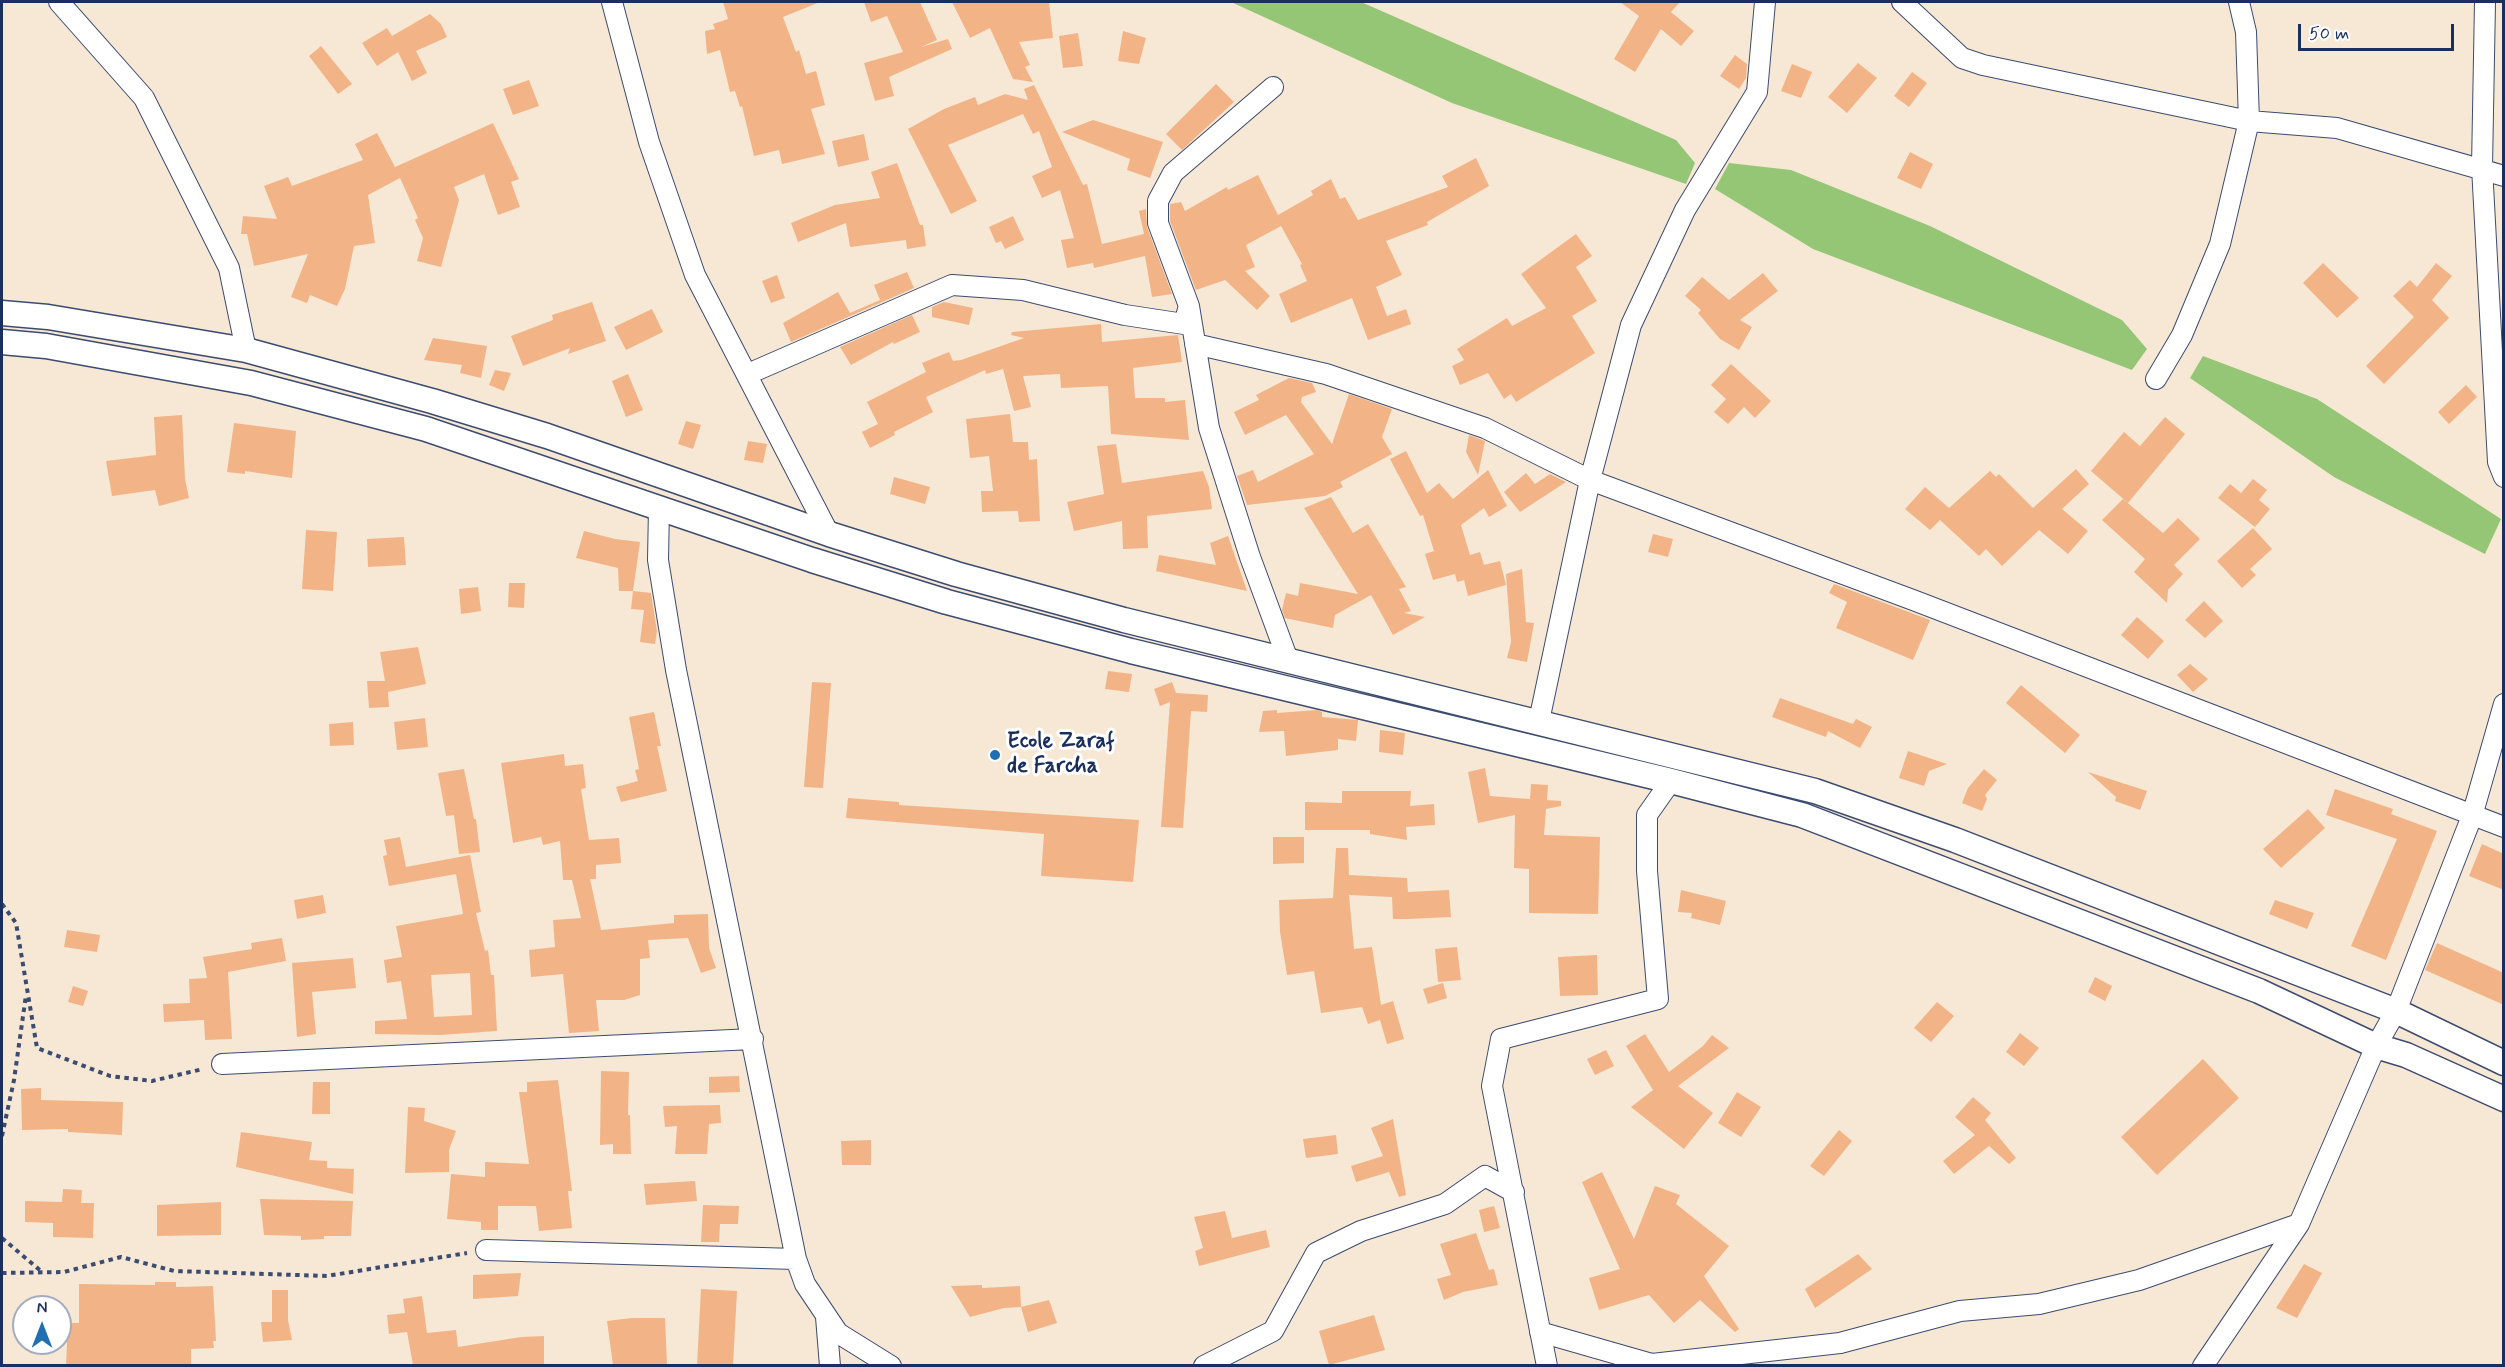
<!DOCTYPE html>
<html>
<head>
<meta charset="utf-8">
<style>
	body { margin:0 }
	#map { position:relative; width:2505px; height:1367px; overflow:hidden; background:#f6e8d4; font-family:Mynerve,sans-serif }
	canvas { display:block }
	.frame { position:absolute; inset:0; border:3px solid #1b2f5e; pointer-events:none }
	.north { position:absolute; left:12px; top:1295px; width:60px; height:60px; box-sizing:border-box; background:#fff; border:2px solid #a4acbf; border-radius:50%; rotate:0deg; font-size:16px; font-weight:700; line-height:24px; text-align:center; color:#1b2f5e }
	.north::after { content:''; display:block; margin:auto; width:21px; height:27px; background:#1f6fb2; clip-path:polygon(50% 0,100% 100%,50% 72%,0 100%) }
	.scale { position:absolute; left:2298px; top:24px; width:156px; height:27px; box-sizing:border-box; border:3px solid #1b2f5e; border-top:0; padding-left:8px; font-size:18px; line-height:21px; white-space:nowrap; color:#1b2f5e; -webkit-text-stroke:4px #fff; paint-order:stroke }
</style>
</head>
<body>
<div id="map">
<canvas width="2505" height="1367"></canvas>
<div class="frame"></div>
<div class="north">N</div>
<div class="scale">50 m</div>
</div>
<script>
const c = document.querySelector('canvas').getContext('2d');
c.lineJoin = 'round';
function fillPath(path, color) {
  c.fillStyle = color;
  c.fill(path, 'evenodd');
}
function toPath(rows) {
  const path = new Path2D();
  for (const r of rows) {
    path.moveTo(r[0], r[1]);
    for (let i = 2; i < r.length; i += 2) path.lineTo(r[i], r[i + 1]);
  }
  return path;
}
function trace(path, color, width, dash) {
  c.strokeStyle = color;
  c.lineWidth = width;
  c.lineCap = dash ? 'butt' : 'round';
  c.setLineDash(dash || []);
  c.stroke(path);
}
function write(font, color, halo, rows, align = 'center') {
  c.font = font + ' Mynerve,sans-serif';
  c.lineWidth = 6;
  c.setLineDash([]);
  c.textBaseline = 'middle';
  c.strokeStyle = halo;
  c.fillStyle = color;
  for (const [text, x, y, turn = 0] of rows) {
    c.save();
    c.translate(x, y);
    c.rotate((+turn || 0) * Math.PI / 180);
    c.textAlign = isNaN(turn) ? turn : align;
    if (halo) c.strokeText(text, 0, 0);
    c.fillText(text, 0, 0);
    c.restore();
  }
}
const green = toPath([
	[1231,2,1361,2,1676,140,1695,163,1686,184,1452,103],
	[1729,163,1791,170,1930,226,2122,320,2147,349,2132,370,1813,249,1715,189],
	[2203,356,2317,399,2501,519,2485,554,2334,477,2190,378]
]);
const building = toPath([
	[723,2,820,2,783,17,796,52,799,50,806,74,816,71,825,105,811,109,825,154,782,164,779,150,754,156,742,106,740,107,735,91,730,92,720,50,707,54,705,31,715,29,713,24,728,19],
	[864,2,920,2,937,40,921,47,948,39,952,49,889,77,894,96,875,101,864,63,903,52,887,16,871,22],
	[952,2,1049,2,1053,38,1019,42,1030,65,1025,67,1033,82,1013,79,990,28,970,38],
	[1620,2,1680,2,1671,12,1694,31,1681,46,1661,29,1635,72,1614,59,1639,16],
	[430,14,441,24,447,37,416,51,427,73,412,81,398,52,377,66,362,43,387,28,392,36],
	[1123,31,1146,38,1139,64,1118,61],
	[1078,33,1083,66,1063,68,1059,36],
	[321,46,352,84,338,94,309,56],
	[1735,55,1747,64,1746,78,1739,89,1720,76],
	[1858,63,1877,78,1847,113,1828,97],
	[1792,64,1812,72,1801,98,1781,91],
	[1912,72,1927,83,1909,107,1894,96],
	[529,80,539,106,513,115,503,89],
	[1216,84,1234,102,1182,150,1166,134],
	[1034,85,1083,185,1087,184,1102,244,1144,234,1139,211,1146,209,1147,227,1172,294,1152,297,1145,256,1094,268,1093,263,1067,268,1061,240,1074,238,1060,190,1042,198,1032,176,1052,167,1039,131,1033,134,1023,114,948,145,977,201,951,214,908,129,944,109,975,97,978,105,1005,94,1028,100,1024,89],
	[1093,120,1163,142,1150,178,1127,170,1130,159,1062,132],
	[493,123,519,179,511,182,520,207,498,215,484,174,454,187,459,200,441,267,417,261,423,238,415,220,418,218,400,178,368,195,375,243,354,246,345,289,337,306,310,295,307,303,291,297,308,254,254,266,247,234,241,234,243,216,277,219,264,186,288,177,292,186,363,160,355,144,377,133,395,167],
	[864,134,869,160,838,167,832,141],
	[1910,152,1933,164,1921,189,1897,178],
	[1476,158,1489,186,1427,222,1428,225,1386,241,1402,275,1376,287,1387,316,1406,309,1411,324,1368,340,1352,298,1291,323,1279,294,1307,281,1300,265,1302,264,1281,226,1246,245,1255,267,1245,271,1270,296,1257,310,1225,280,1196,290,1170,221,1170,204,1181,202,1185,211,1227,187,1228,190,1258,175,1278,215,1313,195,1311,191,1331,179,1340,199,1345,197,1358,220,1448,187,1442,176],
	[897,163,920,225,923,225,926,246,907,249,906,240,850,247,846,223,798,242,791,223,835,205,880,198,871,172],
	[1013,216,1024,240,1005,249,1001,241,996,243,989,227],
	[1576,234,1592,256,1576,267,1597,301,1572,316,1595,353,1516,402,1511,394,1504,399,1488,373,1460,385,1452,366,1464,360,1457,349,1507,318,1512,326,1546,308,1521,274],
	[2323,263,2359,298,2337,318,2303,283],
	[2436,263,2452,276,2432,300,2449,318,2384,384,2366,366,2414,317,2393,296,2410,280,2417,287],
	[907,272,914,288,791,342,783,323,838,292,850,313,880,300,874,285],
	[1763,273,1778,291,1740,320,1752,327,1739,350,1720,339,1698,313,1701,310,1685,296,1702,277,1729,300],
	[777,275,785,298,771,303,762,281],
	[592,302,606,341,568,354,570,348,523,366,511,336,553,320,552,315],
	[944,302,973,308,969,325,932,317,932,307],
	[652,309,663,332,626,350,614,327],
	[912,315,920,332,894,344,893,342,851,365,840,347],
	[1101,324,1102,342,1178,335,1182,362,1133,368,1135,398,1165,398,1165,402,1185,400,1189,440,1111,434,1108,386,1061,388,1060,374,1023,376,1031,407,1014,411,1003,369,986,374,985,370,926,397,933,412,894,432,895,435,870,448,862,432,878,424,867,402,926,372,922,363,949,352,953,361,961,360,1024,338,1011,335,1012,332],
	[433,338,487,346,481,378,460,373,462,365,424,360],
	[1731,364,1771,401,1755,418,1744,407,1728,424,1714,412,1726,399,1711,385],
	[495,370,511,373,504,391,489,385],
	[628,374,643,410,626,417,612,381],
	[1289,378,1312,383,1316,392,1302,397,1301,402,1332,444,1349,394,1392,409,1382,437,1392,454,1340,482,1343,487,1325,496,1247,505,1237,476,1253,470,1258,482,1314,454,1286,415,1245,435,1234,412,1259,400,1256,395],
	[2466,385,2477,397,2449,424,2438,412],
	[1010,414,1013,442,1028,442,1029,460,1037,459,1040,521,1019,522,1018,511,982,512,981,491,993,491,989,456,970,458,966,419],
	[182,415,185,479,189,498,159,506,155,490,112,496,106,461,156,455,154,417],
	[2165,417,2185,434,2128,503,2091,471,2124,432,2140,446],
	[686,421,701,425,693,449,678,444],
	[234,423,296,431,292,478,245,471,245,474,227,472],
	[1469,435,1485,441,1478,475,1466,452],
	[748,441,767,444,763,463,744,460],
	[1116,444,1122,483,1203,471,1209,487,1212,509,1147,516,1148,548,1123,549,1122,521,1074,531,1067,502,1104,494,1097,446],
	[1406,451,1427,493,1439,483,1453,499,1488,470,1507,506,1489,517,1484,508,1461,525,1470,555,1480,552,1484,565,1500,561,1506,585,1468,596,1464,580,1457,582,1455,574,1433,580,1425,554,1434,551,1423,515,1420,516,1390,459],
	[2076,469,2089,484,2062,509,2088,531,2068,554,2039,530,2002,566,1986,549,1979,556,1940,520,1930,530,1905,509,1925,487,1949,508,1990,471,1996,477,1999,474,2033,508],
	[1526,473,1535,484,1550,474,1566,482,1520,512,1504,492],
	[894,477,930,487,925,504,890,494],
	[2253,479,2267,490,2259,500,2270,509,2255,527,2218,498,2230,484,2241,493],
	[1331,497,1353,533,1368,524,1406,587,1399,589,1411,611,1404,613,1425,617,1393,635,1371,595,1335,615,1333,628,1285,618,1282,610,1286,593,1298,596,1300,583,1358,594,1304,508],
	[2123,499,2163,533,2178,518,2200,539,2174,565,2183,574,2168,590,2167,603,2134,572,2145,559,2102,520],
	[2253,528,2272,549,2250,569,2256,575,2242,588,2217,561],
	[306,530,337,532,333,591,302,589],
	[584,531,615,539,640,542,633,591,651,593,657,631,655,644,640,642,644,610,631,609,633,591,619,591,618,568,576,558],
	[1653,534,1673,539,1668,557,1648,552],
	[1228,536,1247,591,1156,571,1159,555,1216,565,1210,543],
	[404,537,406,565,368,567,367,539],
	[1522,569,1526,622,1534,623,1527,662,1507,658,1511,642,1506,574],
	[509,583,525,583,524,608,508,607],
	[1834,584,1930,620,1913,660,1836,628,1847,602,1829,593],
	[478,587,481,611,461,614,459,589],
	[2204,601,2223,621,2205,638,2185,620],
	[2137,617,2164,641,2148,659,2121,635],
	[418,647,426,684,388,692,389,707,369,708,367,681,385,681,380,652],
	[2190,664,2208,679,2193,692,2177,675],
	[1108,671,1132,674,1129,692,1105,689],
	[812,682,831,683,823,788,804,787],
	[1172,682,1176,693,1208,695,1207,712,1191,711,1183,828,1161,827,1170,702,1160,706,1154,689],
	[2021,685,2080,735,2065,753,2006,703],
	[1780,698,1853,724,1856,719,1872,727,1860,748,1828,731,1826,737,1772,717],
	[1277,710,1277,713,1317,710,1322,712,1322,717,1358,720,1356,741,1338,739,1338,750,1286,756,1284,731,1259,732,1263,711],
	[654,712,661,746,657,746,667,791,621,802,616,787,638,781,635,770,639,769,629,717],
	[425,718,428,747,397,750,394,722],
	[353,722,354,745,330,746,329,724],
	[1380,730,1405,733,1403,755,1379,752],
	[1908,751,1947,764,1929,771,1924,786,1899,778],
	[564,754,565,766,583,764,586,788,581,789,589,840,619,838,621,863,596,865,596,879,590,879,601,930,674,923,674,915,708,914,709,948,716,968,701,973,688,938,648,940,650,958,640,959,640,995,624,1000,596,1000,599,1031,569,1033,563,974,531,977,529,950,555,947,553,920,581,918,572,880,563,880,560,841,543,845,541,837,513,843,501,763],
	[1485,768,1490,796,1530,799,1531,784,1548,785,1547,800,1561,801,1561,806,1546,809,1544,835,1600,837,1598,914,1529,913,1529,869,1514,868,1515,815,1478,823,1468,772],
	[464,769,474,819,476,819,480,852,459,854,454,815,446,816,438,773],
	[1984,769,1997,780,1985,795,1987,799,1982,811,1962,803,1968,788],
	[2088,772,2147,791,2140,810,2115,801,2116,797],
	[2335,789,2393,809,2391,814,2437,831,2386,960,2351,946,2397,839,2326,815],
	[1342,791,1411,791,1410,806,1434,804,1435,825,1406,827,1407,840,1370,834,1370,830,1305,830,1305,802,1342,803],
	[848,798,899,802,899,805,1139,820,1133,882,1041,876,1044,834,846,818],
	[2308,809,2325,828,2281,868,2263,849],
	[400,837,406,867,470,855,481,912,476,913,485,951,488,950,491,975,494,975,497,1031,440,1035,375,1034,375,1021,407,1019,401,981,387,983,384,960,402,957,396,926,463,914,456,874,389,886,383,856,387,855,384,840],
	[470,973,472,1015,434,1017,431,975],
	[1273,837,1304,837,1304,863,1273,864],
	[2482,844,2504,854,2504,890,2469,876],
	[1336,848,1348,848,1349,875,1407,878,1408,892,1449,890,1451,917,1408,919,1393,919,1392,897,1349,895,1354,949,1372,947,1381,1005,1393,1001,1404,1039,1387,1044,1380,1020,1368,1024,1362,1007,1321,1013,1314,971,1287,975,1280,932,1279,900,1333,898],
	[1681,890,1726,901,1720,925,1691,918,1692,913,1678,912],
	[323,895,326,913,297,919,294,900],
	[2275,900,2314,913,2307,929,2269,914],
	[67,930,100,935,97,952,64,947],
	[282,938,286,961,228,972,232,1039,205,1040,204,1020,164,1022,163,1004,190,1003,189,979,207,978,203,957,252,949,251,943],
	[2437,943,2504,973,2504,1005,2425,970],
	[1457,947,1461,980,1438,982,1435,949],
	[1597,955,1598,995,1560,996,1558,957],
	[353,958,356,988,312,992,316,1034,297,1037,292,963],
	[2095,977,2112,986,2105,1001,2088,992],
	[1443,983,1447,998,1428,1004,1423,989],
	[73,986,88,991,83,1006,68,1002],
	[1937,1002,1954,1016,1931,1042,1914,1028],
	[2020,1033,2039,1048,2024,1066,2006,1052],
	[1645,1034,1669,1072,1703,1046,1712,1035,1729,1048,1678,1086,1713,1113,1684,1149,1631,1107,1653,1090,1626,1046],
	[1606,1050,1614,1066,1595,1075,1587,1059],
	[2203,1059,2239,1098,2157,1175,2121,1137],
	[601,1071,629,1072,628,1115,630,1115,631,1154,613,1154,613,1144,600,1145],
	[739,1076,740,1092,709,1093,709,1077],
	[558,1080,572,1191,568,1191,572,1228,539,1231,536,1206,498,1206,498,1230,481,1230,481,1222,447,1219,451,1174,485,1177,485,1162,529,1164,519,1092,527,1092,527,1082],
	[313,1082,330,1082,330,1114,312,1114],
	[41,1088,41,1100,123,1102,122,1135,68,1132,68,1129,22,1130,21,1089],
	[1737,1092,1761,1107,1741,1137,1718,1123],
	[1973,1097,1991,1113,1985,1120,2016,1158,2009,1164,1989,1146,1954,1174,1943,1161,1975,1135,1955,1117],
	[720,1105,721,1123,709,1124,707,1154,675,1154,677,1126,665,1127,663,1106],
	[408,1107,425,1108,424,1121,456,1131,449,1150,449,1172,405,1173],
	[1393,1119,1406,1195,1399,1197,1389,1172,1356,1182,1351,1166,1383,1156,1371,1128],
	[1839,1130,1852,1141,1824,1176,1810,1166],
	[241,1132,312,1142,309,1160,327,1161,327,1168,354,1169,353,1194,236,1167],
	[1336,1135,1338,1154,1306,1158,1303,1139],
	[871,1140,871,1165,842,1165,841,1141],
	[1602,1172,1634,1239,1655,1186,1680,1195,1676,1204,1729,1246,1704,1276,1739,1329,1735,1332,1700,1300,1674,1323,1649,1295,1599,1310,1589,1278,1620,1269,1582,1182],
	[695,1181,697,1201,646,1205,644,1184],
	[63,1189,82,1190,81,1203,94,1203,93,1238,53,1237,53,1223,25,1222,25,1201,62,1202],
	[260,1199,353,1201,351,1236,324,1236,324,1239,301,1240,301,1236,264,1235],
	[221,1202,221,1235,157,1236,157,1205],
	[703,1205,739,1206,738,1224,720,1224,719,1242,701,1242],
	[1494,1206,1500,1228,1484,1232,1479,1210],
	[1225,1211,1232,1238,1266,1230,1270,1247,1199,1266,1195,1251,1203,1248,1194,1217],
	[1476,1233,1489,1270,1494,1269,1498,1285,1463,1292,1444,1300,1437,1279,1451,1275,1440,1244],
	[1858,1254,1872,1269,1815,1308,1805,1289],
	[2304,1264,2322,1273,2297,1318,2276,1308],
	[521,1273,518,1296,473,1299,473,1275],
	[155,1282,176,1282,176,1287,213,1286,216,1341,213,1341,214,1348,191,1349,191,1365,66,1365,68,1323,79,1323,79,1284,155,1285],
	[982,1285,982,1288,1020,1286,1021,1307,1004,1308,970,1317,951,1286],
	[701,1289,737,1291,733,1365,697,1365],
	[272,1290,288,1290,288,1320,292,1340,263,1342,261,1322,272,1322],
	[422,1296,427,1333,456,1330,458,1347,521,1337,544,1336,544,1365,413,1365,407,1332,389,1334,387,1315,405,1313,403,1299],
	[1049,1300,1057,1323,1028,1332,1021,1307],
	[1374,1315,1385,1350,1329,1365,1319,1331],
	[632,1318,665,1318,667,1365,613,1365,607,1321]
]);
const path = toPath([
	[2,904,16,923,37,1048,110,1076,152,1081,203,1069],
	[2,1136,14,1080,26,995],
	[2,1238,42,1272],
	[2,1273,64,1272,121,1257,174,1271,327,1276,467,1253]
]);
const minor = toPath([
	[59,2,144,98,229,268,246,350],
	[612,2,649,142,695,275,829,534],
	[1765,2,1757,92,1685,210,1631,325,1590,480,1913,600,2504,827],
	[1902,2,1962,58,1983,65,2249,121,2337,128,2504,176],
	[2485,2,2482,167,2498,462,2504,477],
	[1273,87,1173,173,1158,201,1158,223,1189,306,1209,428,1250,557,1288,660],
	[1195,344,1326,374,1485,428,1590,480,1539,721],
	[748,374,952,285,1023,290,1125,315,1184,324,1189,306],
	[2156,379,2182,335,2220,244,2249,121,2246,32,2239,2],
	[659,508,658,560,676,670,796,1259,805,1284,838,1333,891,1366],
	[222,1064,753,1039],
	[486,1250,796,1259],
	[826,1317,830,1366],
	[1540,1332,1652,1364,1840,1343,1960,1311,2039,1304,2139,1280,2299,1224],
	[1204,1366,1273,1331,1316,1253,1361,1231,1445,1204,1485,1176,1514,1192],
	[1547,1366,1492,1086,1501,1039,1658,999,1647,871,1647,815,1671,781],
	[2203,1366,2299,1224,2376,1046,2396,1011,2472,816,2504,704]
]);
const tertiary = toPath([
	[2,313,48,317,246,350,432,401,547,436,829,534,956,574,1124,620,1815,791,1955,840,2396,1011,2504,1063],
	[2,342,46,346,251,383,426,429,812,560,947,602,1131,651,1671,781,1802,815,2259,991,2376,1046,2406,1055,2504,1099]
]);
const markers = [
	[995,755,6,"#1f6fb2"]
];
const poiNames = [
	["Ecole Zaraf",1007,742],
	["de Farcha",1007,767]
];
fillPath(green, '#95c676');
fillPath(building, '#f2b487');
trace(minor, '#3c4b70', 22);
trace(tertiary, '#3c4b70', 27);
trace(path, '#3c4b70', 4, [4.5, 4.5]);
trace(minor, '#fff', 20);
trace(tertiary, '#fff', 24);
for (const [x, y, r, color] of markers) {
  const dot = new Path2D();
  dot.arc(x, y, r, 0, 2 * Math.PI);
  c.fillStyle = color;
  c.fill(dot);
  trace(dot, '#fff', 2);
}
write('bold 22px', '#1b2f5e', '#fff', poiNames, 'left');
</script>
</body>
</html>
